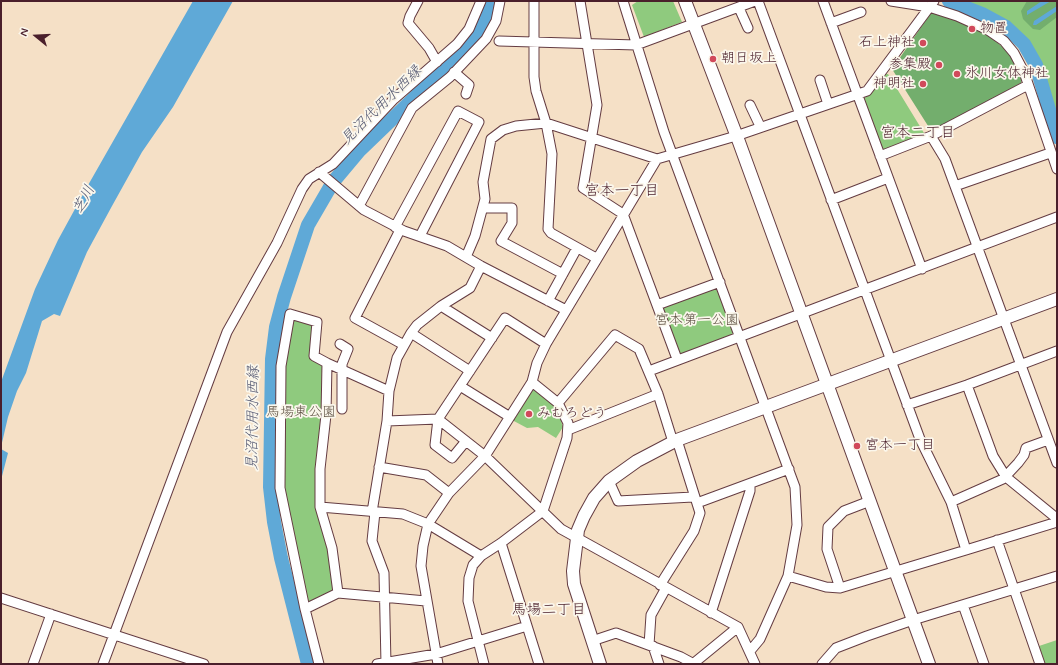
<!DOCTYPE html>
<html>
<head>
<meta charset="utf-8">
<style>
	body { margin:0 }
	#map { position:relative; width:1058px; height:665px; overflow:hidden; background:#f5e0c6; font-family:Mynerve,sans-serif }
	canvas { display:block }
	.frame { position:absolute; inset:0; border:2px solid #4a1f2b; pointer-events:none }
	.north { position:absolute; left:16px; top:16px; width:40px; height:40px; -webkit-text-stroke:3px #fbf7ec; paint-order:stroke; rotate:288deg; font-size:11px; font-weight:700; line-height:16px; text-align:center; color:#4a1f2b }
	.north::after { content:''; display:block; margin:auto; width:14px; height:18px; background:#4a1f2b; clip-path:polygon(50% 0,100% 100%,50% 72%,0 100%) }
</style>
</head>
<body>
<div id="map">
<canvas width="1058" height="665"></canvas>
<div class="frame"></div>
<div class="north">N</div>
</div>
<script>
const c = document.querySelector('canvas').getContext('2d');
c.lineJoin = 'round';
function fillPath(path, color) {
  c.fillStyle = color;
  c.fill(path, 'evenodd');
}
function toPath(rows) {
  const path = new Path2D();
  for (const r of rows) {
    path.moveTo(r[0], r[1]);
    for (let i = 2; i < r.length; i += 2) path.lineTo(r[i], r[i + 1]);
  }
  return path;
}
function trace(path, color, width, dash) {
  c.strokeStyle = color;
  c.lineWidth = width;
  c.lineCap = dash ? 'butt' : 'round';
  c.setLineDash(dash || []);
  c.stroke(path);
}
function write(font, color, halo, rows, align = 'center') {
  c.font = font + ' Mynerve,"Klee One",sans-serif';
  c.lineWidth = 3.5;
  c.setLineDash([]);
  c.textBaseline = 'middle';
  c.strokeStyle = halo;
  c.fillStyle = color;
  for (const [text, x, y, turn = 0] of rows) {
    c.save();
    c.translate(x, y);
    c.rotate((+turn || 0) * Math.PI / 180);
    c.textAlign = isNaN(turn) ? turn : align;
    if (halo) c.strokeText(text, 0, 0);
    c.fillText(text, 0, 0);
    c.restore();
  }
}
const green = toPath([
	[638,1,673,1,682,22,644,37,632,5],
	[966,1,1057,1,1057,118,1042,69,1030,46,1011,23],
	[885,74,888,74,924,133,922,136,885,151,882,149,863,100],
	[714,288,718,289,733,333,732,335,681,354,678,353,662,310,663,307],
	[293,315,313,323,311,359,321,363,322,366,321,416,315,488,316,509,328,546,335,591,309,604,282,485,284,356],
	[535,388,551,402,558,411,563,427,556,438,538,427,527,428,512,420,531,389],
	[1057,640,1057,664,1045,664,1039,646]
]);
const forest = toPath([
	[1027,1,1057,1,1057,17,1040,30,1033,29,1023,19,1021,11],
	[935,12,969,24,988,35,1010,53,1022,80,1021,83,934,131,930,129,892,69,931,13]
]);
const water = toPath([
	[193,1,233,1,173,107,142,152,112,206,87,252,60,316,54,314,42,321,26,373,17,391,8,417,1,447,1,382,35,289,58,240,87,187],
	[1042,1,1051,1,1027,15,1027,11],
	[1057,6,1057,11,1036,25,1033,25,1034,21],
	[1,449,8,453,1,480]
]);
const river = toPath([
	[949,1,982,14,1006,27,1024,44,1036,65,1057,137],
	[308,664,281,558,274,522,270,487,272,359,276,327,284,297,308,225,333,182,359,151,461,53,474,38,484,20,490,1]
]);
const street = toPath([
	[418,1,410,16,408,23,429,48,437,62],
	[534,1,534,77,536,91,546,123,552,154,548,229,551,233,596,258],
	[580,1,597,105,583,188,623,214,677,359],
	[623,1,664,132,795,487,797,525,788,576,760,639,750,651],
	[758,1,920,439,951,502,966,550,1057,522],
	[823,1,922,269],
	[891,1,929,7,957,16,988,30,1004,41,1014,53,1024,72,1057,169],
	[739,8,748,28],
	[831,23,861,12],
	[499,41,636,45,755,1],
	[454,72,469,85,466,94],
	[820,80,828,104],
	[750,105,760,126],
	[931,136,945,159,1057,463],
	[880,156,931,136,1028,85],
	[319,172,364,210,404,231,447,246,481,266,566,310],
	[955,186,1050,153],
	[831,200,888,178],
	[359,206,412,108,450,77,486,39,496,21,500,1],
	[483,208,512,208,512,223,501,241,563,274],
	[395,227,458,111,479,122,420,236],
	[400,230,355,318,404,345],
	[466,257,475,236,485,199,483,182,491,139,503,130,516,126,546,123,657,159,736,136,867,91,934,1],
	[548,301,577,248],
	[657,305,720,282],
	[441,306,470,288,481,266],
	[411,333,470,371],
	[340,344,348,349,342,364,342,409],
	[649,371,1057,217],
	[967,385,993,456,1006,477,1055,517,1057,521],
	[460,386,510,417],
	[389,391,327,363,326,415,320,469,320,507,332,548,338,593,426,601],
	[558,403,615,335,639,349,658,394,673,442],
	[907,405,967,385,1057,351],
	[387,421,438,419,485,456,561,529,738,627,755,664],
	[568,430,658,394],
	[466,441,452,458,435,445,438,419,505,318,546,344],
	[379,467,426,475,449,493],
	[609,481,618,501,693,497],
	[951,502,1003,479,1018,463,1024,455,1026,448,1048,440],
	[697,503,789,469],
	[320,507,403,514,428,524,481,556],
	[372,512,387,421,389,391,397,358,411,333,417,325,441,306,492,338],
	[375,512,372,541,384,573,386,664],
	[997,540,1040,664],
	[501,543,539,664],
	[788,576,826,587,840,588,966,550],
	[660,585,694,531,700,513,677,440],
	[840,588,827,549,828,527,844,511,870,501],
	[1,598,204,664],
	[963,605,984,664],
	[305,609,338,593],
	[711,613,750,491,750,484],
	[592,641,616,633,681,657,694,664],
	[649,645,651,615,666,588],
	[653,646,659,664],
	[694,663,738,627],
	[33,664,51,614],
	[103,664,227,332,277,243,302,189,309,179,333,164,394,99,457,44,469,29,481,1],
	[319,664,305,609,280,488,281,366,290,314,317,322,314,356,327,363],
	[377,664,436,654,527,626],
	[438,664,421,566,423,546,428,524,449,493,485,456,532,382,537,363,546,344,657,159],
	[484,664,468,601,469,578,473,565,481,556,501,543,543,511,567,438,568,423,558,403,532,382],
	[822,664,836,648,867,636,913,620,1057,576]
]);
const secondary = toPath([
	[685,1,739,142,929,664],
	[600,664,574,584,573,571,578,530,584,516,594,498,609,481,637,461,677,440,1057,299]
]);
const markers = [
	[972,29,4,"#d1495b"],
	[923,43,4,"#d1495b"],
	[713,59,4,"#d1495b"],
	[939,65,4,"#d1495b"],
	[957,74,4,"#d1495b"],
	[923,84,4,"#d1495b"],
	[529,414,4,"#d1495b"],
	[857,446,4,"#d1495b"]
];
const poiNames = [
	["物置",980,29],
	["石上神社",915,43,"right"],
	["朝日坂上",721,59],
	["参集殿",931,65,"right"],
	["氷川女体神社",965,74],
	["神明社",915,84,"right"],
	["みむろどう",537,414],
	["宮本一丁目",865,446]
];
const parkNames = [
	["宮本第一公園",697,321],
	["馬場東公園",301,413]
];
const waterNames = [
	["見沼代用水西縁",382,106,-44],
	["芝川",85,200,-63],
	["見沼代用水西縁",254,418,-89]
];
const neighbourhoodNames = [
	["宮本二丁目",918,134],
	["宮本一丁目",622,192],
	["馬場二丁目",549,611]
];
fillPath(green, '#8fca7e');
fillPath(forest, '#73ae6d');
fillPath(water, '#5fa9d7');
trace(river, '#5fa9d7', 14);
trace(street, '#643c42', 11);
trace(secondary, '#643c42', 14);
trace(street, '#fff', 9);
trace(secondary, '#fff', 12);
for (const [x, y, r, color] of markers) {
  const dot = new Path2D();
  dot.arc(x, y, r, 0, 2 * Math.PI);
  c.fillStyle = color;
  c.fill(dot);
  trace(dot, '#fbf7ec', 1.5);
}
write('14px', '#4a1f2b', '#fbf7ec', poiNames, 'left');
write('14px', '#5f5244', '#fbf7ec', parkNames);
write('italic 15px', '#525670', '#fbf7ec', waterNames);
write('15px', '#4a1f2b', '#fbf7ec', neighbourhoodNames);
</script>
</body>
</html>
